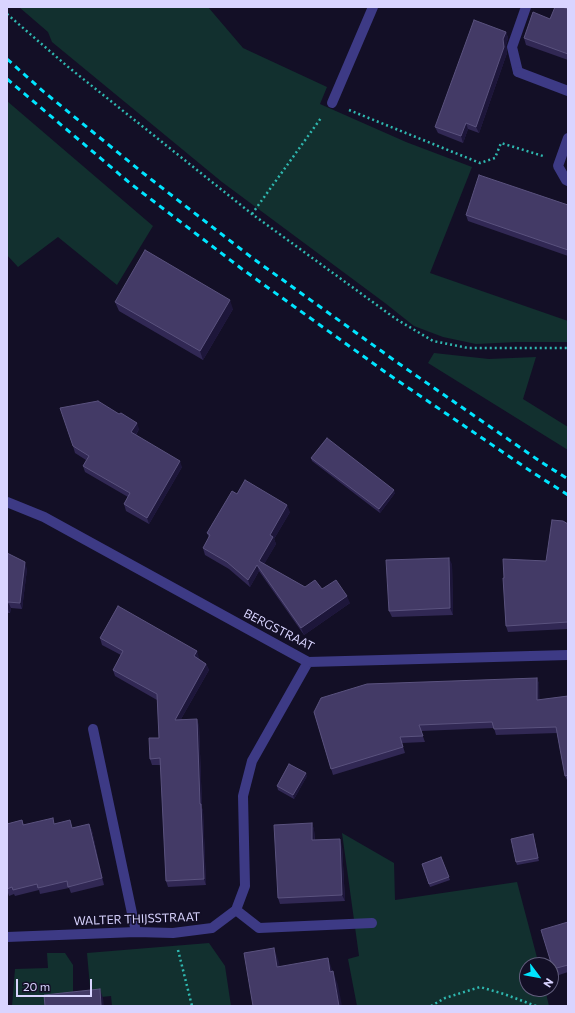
<!DOCTYPE html>
<html>
<head>
<meta charset="utf-8">
<style>
	body { margin:0 }
	#map { position:relative; width:575px; height:1013px; overflow:hidden; background:#130f26; font-family:Commissioner,sans-serif }
	canvas { display:block }
	.frame { position:absolute; inset:0; border:8px solid #d9d4ff; pointer-events:none }
	.north { position:absolute; left:519px; top:957px; width:40px; height:40px; box-sizing:border-box; background:#130f26; border:1px solid #625e7d; border-radius:50%; rotate:122deg; font-size:11px; font-weight:700; line-height:16px; text-align:center; color:#d9d4ff }
	.north::after { content:''; display:block; margin:auto; width:14px; height:18px; background:#00e5ff; clip-path:polygon(50% 0,100% 100%,50% 72%,0 100%) }
	.scale { position:absolute; left:16px; top:979px; width:76px; height:18px; box-sizing:border-box; border:2px solid #d9d4ff; border-top:0; padding-left:5px; font-size:12px; line-height:14px; white-space:nowrap; color:#d9d4ff; -webkit-text-stroke:3px #130f26; paint-order:stroke }
</style>
</head>
<body>
<div id="map">
<canvas width="575" height="1013"></canvas>
<div class="frame"></div>
<div class="north">N</div>
<div class="scale">20 m</div>
</div>
<script>
const c = document.querySelector('canvas').getContext('2d');
c.lineJoin = 'round';
function fillPath(path, color) {
  c.fillStyle = color;
  c.fill(path, 'evenodd');
}
function toPath(rows) {
  const path = new Path2D();
  for (const r of rows) {
    path.moveTo(r[0], r[1]);
    for (let i = 2; i < r.length; i += 2) path.lineTo(r[i], r[i + 1]);
  }
  return path;
}
function trace(path, color, width, dash) {
  c.strokeStyle = color;
  c.lineWidth = width;
  c.lineCap = dash ? 'butt' : 'round';
  c.setLineDash(dash || []);
  c.stroke(path);
}
function write(font, color, halo, rows, align = 'center') {
  c.font = font + ' Commissioner,sans-serif';
  c.lineWidth = 3.5;
  c.setLineDash([]);
  c.textBaseline = 'middle';
  c.strokeStyle = halo;
  c.fillStyle = color;
  for (const [text, x, y, turn = 0] of rows) {
    c.save();
    c.translate(x, y);
    c.rotate((+turn || 0) * Math.PI / 180);
    c.textAlign = isNaN(turn) ? turn : align;
    if (halo) c.strokeText(text, 0, 0);
    c.fillText(text, 0, 0);
    c.restore();
  }
}
const green = toPath([
	[19,7,208,7,243,48,327,87,320,104,406,142,472,167,430,273,568,321,568,342,517,342,476,344,443,337,414,326,385,303,222,182,52,42,48,32],
	[7,101,153,226,117,285,58,237,18,267,7,255],
	[434,353,489,359,536,357,523,399,568,427,568,450,428,363],
	[342,833,394,863,395,900,517,882,539,965,527,965,527,989,545,989,549,1006,357,1006,348,959,359,956],
	[209,943,225,966,231,1006,112,1006,111,996,91,998,87,953],
	[47,953,65,953,73,965,73,999,48,1006,12,1006,15,969,48,968]
]);
const path = toPath([
	[7,14,67,66,252,214,396,319,433,341,468,348,568,348],
	[349,110,480,163,495,158,501,143,543,156],
	[252,214,321,118],
	[178,950,192,1006],
	[431,1006,445,998,480,987,504,994,536,1006]
]);
const service = toPath([
	[518,72,512,47,526,7],
	[332,103,373,7],
	[93,729,136,932],
	[236,910,259,928,372,923]
]);
const minor = toPath([
	[518,72,568,91],
	[568,138,558,166,566,180,568,181],
	[7,502,44,517,308,662,568,655],
	[7,937,136,932,173,933,212,928,236,910,245,886,243,796,252,761,308,662]
]);
const rail = toPath([
	[7,59,44,92,143,173,251,257,398,363,541,462,568,479],
	[7,79,131,184,242,269,388,374,532,472,568,495]
]);
const wall = toPath([
	[568,9,568,60,526,45,524,38,550,19],
	[506,32,508,38,506,45,507,53,479,133,468,129,463,143,438,133,435,127],
	[568,205,568,256,468,221,466,215],
	[115,302,233,309,203,360,119,311],
	[119,414,139,429,136,435,182,467,149,524,126,511,124,504,128,497,85,472,83,466,86,460,75,453,73,446],
	[311,458,395,493,380,513,312,461],
	[237,494,290,512,274,539,276,544,264,564,305,587,322,589,350,603,304,635,259,571,250,587,229,569,205,555,203,548,209,538,207,533],
	[568,524,568,629,508,632,506,626,504,578,546,561],
	[7,553,27,569,22,609,11,608,10,613,7,613],
	[452,564,453,615,392,617,389,611],
	[100,638,199,658,198,659,206,664,209,670,181,719,199,725,202,808,203,811,206,885,168,887,166,881,161,765,152,765,150,759,159,738,157,700,115,676,113,670,121,655,102,645],
	[537,678,539,684,539,700,568,696,568,782,565,776,557,733,496,735,494,728,421,731,425,742,402,743,405,753,333,775,314,712],
	[307,776,294,799,278,790,277,786],
	[22,820,24,825,55,824,73,828,89,824,92,831,104,885,71,893,69,888,40,894,39,890,15,896,14,894,9,896,7,890,7,824],
	[312,823,314,830,315,840,342,846,345,901,280,904,278,898],
	[533,834,539,861,517,865,516,862],
	[441,857,450,880,430,887,422,864],
	[568,922,568,972,556,976,553,969]
]);
const shadedWall = toPath([
	[506,32,508,38,506,45,507,53,479,133,476,127],
	[466,123,468,129,463,143,461,136],
	[230,300,233,309,203,360,200,351],
	[137,423,139,429,133,439,131,432],
	[180,461,182,467,149,524,147,518],
	[394,490,395,493,380,513,379,509],
	[287,505,290,512,274,539,276,544,262,568,259,561,270,535],
	[449,558,452,564,453,615,450,608],
	[25,562,27,569,22,609,20,603],
	[257,565,259,571,250,587,248,580],
	[347,596,350,603,304,635,301,628],
	[8,602,11,608,10,613,7,607],
	[197,651,199,658,196,663,194,656],
	[206,664,209,670,177,726,175,720],
	[537,678,539,684,540,706,537,700],
	[197,719,199,725,202,808,203,811,206,885,204,879,200,804],
	[306,773,307,776,294,799,293,795],
	[312,823,314,830,315,847,312,840],
	[89,824,92,831,104,885,102,878],
	[533,834,534,837,539,861,538,858],
	[340,839,342,846,345,901,342,895],
	[274,948,279,962,282,981,277,967],
	[328,958,333,972,330,972],
	[333,971,338,985,342,1006,339,1006],
	[100,989,103,998,104,1006,101,1006]
]);
const building = toPath([
	[555,7,562,7,568,9,568,54,524,38,533,12,550,19,555,7],
	[474,20,506,32,503,39,504,47,476,127,466,123,461,136,435,127,474,20],
	[479,175,568,205,568,250,466,215,479,175],
	[145,250,230,300,200,351,115,302,145,250],
	[98,401,119,414,121,413,137,423,131,432,180,461,147,518,124,504,130,493,83,466,89,456,73,446,60,408,98,401],
	[327,438,394,490,379,509,311,458,327,438],
	[245,480,287,505,270,535,273,537,259,561,305,587,315,580,322,589,336,580,347,596,301,628,257,565,248,580,227,562,203,548,210,535,207,533,232,491,237,494,245,480],
	[552,520,563,521,568,524,568,622,506,626,503,578,504,578,503,559,546,561,552,520],
	[7,553,25,562,20,603,8,602,7,607,7,553],
	[449,558,450,608,389,611,386,560,449,558],
	[118,606,197,651,194,656,206,664,175,720,197,719,200,804,201,804,204,879,166,881,160,758,150,759,149,738,159,738,157,694,113,670,123,651,100,638,118,606],
	[537,678,537,700,568,696,568,775,565,776,556,727,494,729,492,722,419,725,423,736,400,737,403,747,331,769,314,712,321,698,367,684,537,678],
	[289,764,306,773,293,795,277,786,289,764],
	[53,818,54,824,70,820,72,828,89,824,102,878,68,887,67,881,38,888,37,884,13,890,12,887,7,889,7,824,22,820,23,825,53,818],
	[312,823,312,840,340,839,342,895,278,898,274,825,312,823],
	[533,834,538,858,516,862,511,839,533,834],
	[441,857,449,877,429,884,422,864,441,857],
	[568,922,568,965,553,969,541,930,568,922],
	[274,948,277,967,328,958,330,972,333,971,339,1006,253,1006,244,953,274,948],
	[100,989,101,1006,45,1006,44,995,100,989]
]);
const streetNames = [
	["BERGSTRAAT",279,630,27],
	["WALTER THIJSSTRAAT",137,919,-2]
];
fillPath(green, '#12302f');
trace(path, '#2fb8b0', 2.5, [2, 3]);
trace(service, '#3d3a85', 10);
trace(minor, '#3d3a85', 10);
trace(rail, '#00e5ff', 3, [6, 5]);
fillPath(wall, '#312854');
fillPath(shadedWall, '#1d163a');
fillPath(building, '#433a66');
trace(building, '#5a527e', 1);
write('12px', '#d9d4ff', '#130f26', streetNames);
</script>
</body>
</html>
